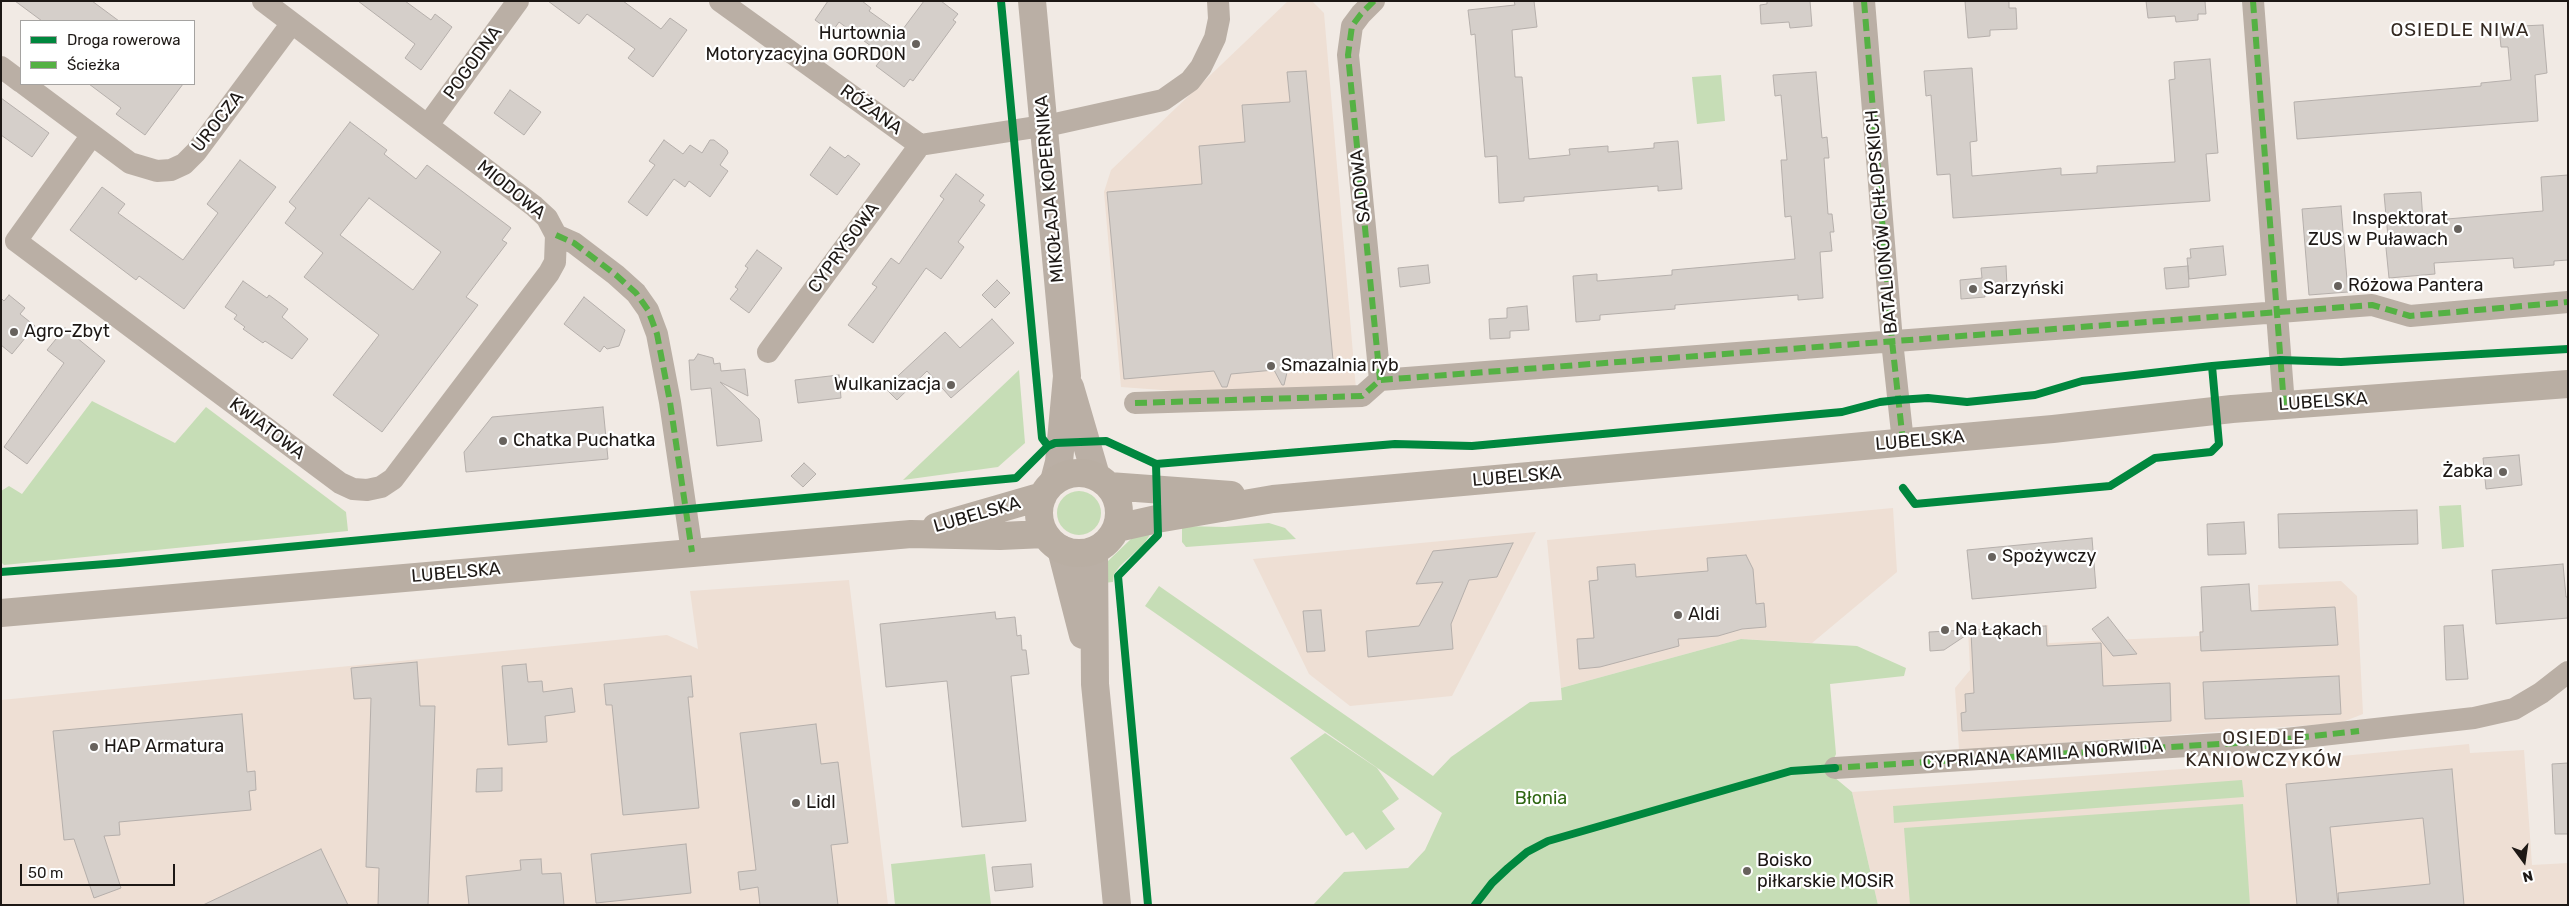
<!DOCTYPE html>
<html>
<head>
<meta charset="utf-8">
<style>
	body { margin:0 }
	#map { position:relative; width:2569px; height:906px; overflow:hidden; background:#f1eae4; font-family:Rubik,sans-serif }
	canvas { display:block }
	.frame { position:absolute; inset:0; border:2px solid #1d1815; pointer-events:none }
	.legend { position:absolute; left:20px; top:20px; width:175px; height:65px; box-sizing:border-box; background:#fff; border:1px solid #a5a3a1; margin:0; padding:6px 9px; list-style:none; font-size:15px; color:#1d1815 }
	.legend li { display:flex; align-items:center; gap:10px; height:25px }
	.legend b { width:25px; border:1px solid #a5a3a1 }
	.north { position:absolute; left:2499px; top:836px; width:50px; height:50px; -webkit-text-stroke:4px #fff; paint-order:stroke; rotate:166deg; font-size:14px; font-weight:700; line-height:20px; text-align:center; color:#1d1815 }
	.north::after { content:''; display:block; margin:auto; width:18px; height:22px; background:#1d1815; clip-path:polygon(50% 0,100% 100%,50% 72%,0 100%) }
	.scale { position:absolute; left:20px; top:864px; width:155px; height:22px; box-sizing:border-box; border:2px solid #1d1815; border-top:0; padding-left:6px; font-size:15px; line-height:18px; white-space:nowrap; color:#1d1815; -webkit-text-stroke:4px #fff; paint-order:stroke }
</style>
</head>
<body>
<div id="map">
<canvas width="2569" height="906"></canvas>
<div class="frame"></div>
<ul class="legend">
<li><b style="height:6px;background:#00873e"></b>Droga rowerowa</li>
<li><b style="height:6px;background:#55b144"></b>Ścieżka</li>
</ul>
<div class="north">N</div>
<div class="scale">50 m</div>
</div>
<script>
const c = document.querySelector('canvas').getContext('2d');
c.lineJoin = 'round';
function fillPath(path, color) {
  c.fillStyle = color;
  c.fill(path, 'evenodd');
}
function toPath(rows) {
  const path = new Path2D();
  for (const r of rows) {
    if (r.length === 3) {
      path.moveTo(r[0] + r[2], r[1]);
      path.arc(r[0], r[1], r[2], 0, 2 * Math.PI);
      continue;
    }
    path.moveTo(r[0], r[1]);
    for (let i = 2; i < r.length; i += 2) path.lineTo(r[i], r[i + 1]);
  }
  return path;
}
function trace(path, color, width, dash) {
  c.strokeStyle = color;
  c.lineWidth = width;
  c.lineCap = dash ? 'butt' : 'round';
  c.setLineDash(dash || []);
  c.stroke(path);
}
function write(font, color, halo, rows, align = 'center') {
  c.font = font + ' Rubik,sans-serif';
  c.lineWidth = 4.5;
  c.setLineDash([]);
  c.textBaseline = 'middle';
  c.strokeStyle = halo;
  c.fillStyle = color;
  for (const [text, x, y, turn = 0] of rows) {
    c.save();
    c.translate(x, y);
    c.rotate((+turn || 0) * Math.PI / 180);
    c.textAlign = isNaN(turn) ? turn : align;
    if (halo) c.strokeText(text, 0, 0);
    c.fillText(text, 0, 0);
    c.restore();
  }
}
const built = toPath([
	[1288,1,1312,1,1324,13,1356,389,1175,391,1121,387,1104,192,1111,170],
	[1893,508,1897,572,1812,643,1741,639,1561,688,1547,540],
	[1536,532,1452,696,1350,706,1309,674,1253,559],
	[849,580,888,905,1,905,1,700,667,635,698,649,690,591],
	[2341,581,2357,596,2363,714,2340,723,1959,750,1955,688,1970,670,1968,629,2048,625,2049,643,2199,636,2199,631,2259,628,2258,585],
	[2469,744,2470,753,2524,750,2532,865,2568,863,2568,905,1878,905,1852,792,2268,763]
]);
const green = toPath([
	[1721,75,1725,121,1697,124,1692,77],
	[1019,370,1025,443,998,467,903,480],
	[92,401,175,443,206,407,346,512,348,531,4,565,1,562,1,491,9,486,22,494],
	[1079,513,22],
	[2461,505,2464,547,2442,549,2439,506],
	[1269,523,1285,528,1296,539,1186,547,1182,542,1182,526,1225,527],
	[1153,530,1144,544,1120,566,1114,574,1113,582,1103,583,1105,565,1109,560,1132,538],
	[1159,586,1433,776,1451,757,1530,702,1562,700,1561,688,1741,639,1857,646,1906,668,1904,676,1830,684,1836,754,1833,761,1834,777,1852,792,1878,905,1313,905,1344,872,1408,868,1425,850,1442,813,1145,606],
	[1325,733,1377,768,1399,799,1382,811,1395,829,1366,850,1353,832,1346,836,1290,758],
	[2242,780,2244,797,1894,823,1893,806],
	[2243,804,2250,905,1910,905,1904,828],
	[985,854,991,905,895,905,891,864]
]);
const building = toPath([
	[15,1,92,1,119,21,42,21,15,1],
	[358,1,405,1,431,20,435,14,452,27,421,70,405,58,415,44,358,1],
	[548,1,623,1,661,29,670,18,687,30,653,77,628,58,635,49,587,14,579,24,548,1],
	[828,1,862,1,871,8,869,11,900,33,924,1,941,1,958,14,953,20,956,22,913,81,910,79,904,87,876,66,884,56,839,22,832,32,815,20,828,1],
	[1514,1,1534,1,1537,27,1512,30,1515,77,1522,77,1529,159,1570,155,1569,149,1608,146,1608,152,1654,148,1654,143,1678,141,1682,189,1658,191,1658,186,1524,197,1524,201,1499,203,1497,156,1485,157,1475,34,1471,35,1468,10,1515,5,1514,1],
	[1767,1,1810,1,1812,26,1790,28,1789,22,1761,24,1760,5,1767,4,1767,1],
	[1965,1,2009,1,2009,8,2016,8,2017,29,1990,30,1990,36,1968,38,1965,1],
	[2146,1,2205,1,2206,14,2198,14,2198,20,2176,22,2175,16,2148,18,2146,1],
	[2543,25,2547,73,2535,75,2538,121,2297,139,2294,102,2481,86,2481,83,2511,80,2508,47,2501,47,2499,27,2543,25],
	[2210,59,2218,153,2206,154,2210,201,1953,218,1950,174,1937,175,1931,95,1926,96,1924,71,1972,68,1977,141,1970,142,1972,176,2061,168,2061,175,2097,173,2097,166,2175,162,2169,80,2175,79,2174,62,2210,59],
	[1306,71,1333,360,1289,364,1284,385,1282,385,1274,370,1231,374,1227,387,1222,387,1214,371,1124,379,1107,192,1202,184,1199,146,1245,142,1242,105,1290,102,1287,72,1306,71],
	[1816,72,1822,138,1827,137,1829,158,1824,158,1828,214,1832,214,1834,232,1830,232,1832,251,1820,252,1823,298,1798,300,1798,295,1675,305,1675,309,1600,315,1600,320,1576,322,1573,276,1597,274,1597,281,1672,275,1672,270,1795,259,1791,216,1785,217,1781,160,1787,160,1781,95,1775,96,1773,75,1816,72],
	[89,84,183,84,145,135,116,114,121,108,89,84],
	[510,90,541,112,524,135,494,113,510,90],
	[1,98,49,133,32,157,1,135,1,98],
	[350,122,387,150,384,154,416,179,427,165,511,228,502,240,507,243,466,297,478,305,382,432,333,395,379,335,304,277,323,253,285,223,296,208,289,202,350,122],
	[369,198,441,252,413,290,340,235,369,198],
	[664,140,683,154,690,145,702,153,710,140,714,140,727,150,728,153,720,165,728,171,710,197,689,181,685,187,674,179,647,216,628,202,655,165,649,161,664,140],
	[830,147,845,158,848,155,860,164,837,195,810,175,830,147],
	[240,160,276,187,184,309,139,276,136,280,70,230,102,187,125,204,118,213,183,260,218,213,207,204,240,160],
	[956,174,984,195,979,201,985,205,958,242,964,247,941,279,926,268,873,343,848,325,877,287,872,284,891,258,899,264,944,199,940,196,956,174],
	[2568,175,2568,260,2554,261,2554,265,2514,268,2513,258,2434,263,2435,274,2389,278,2385,238,2388,237,2384,194,2421,192,2423,221,2543,211,2541,177,2568,175],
	[2341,206,2348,292,2309,295,2302,209,2341,206],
	[2223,246,2226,275,2189,279,2187,258,2191,258,2190,249,2223,246],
	[757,250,782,268,749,313,730,299,738,289,735,287,748,268,745,266,757,250],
	[1428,265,1430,283,1400,287,1398,268,1428,265],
	[2006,266,2007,286,1984,288,1985,297,1961,299,1960,280,1982,278,1981,268,2006,266],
	[2188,266,2189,287,2166,289,2164,268,2188,266],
	[997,280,1010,293,995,308,982,295,997,280],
	[243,281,267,298,269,295,288,309,282,317,308,339,292,359,265,341,263,343,243,329,245,327,234,319,237,315,225,307,243,281],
	[9,295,25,308,20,314,35,326,12,354,1,345,1,298,4,301,9,295],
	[584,297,625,330,619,346,607,349,604,346,600,352,564,324,584,297],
	[1527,306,1529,330,1510,331,1510,338,1490,339,1489,319,1507,318,1507,308,1527,306],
	[992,319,1014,343,951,398,927,371,897,400,885,388,945,332,960,348,992,319],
	[65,328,105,361,27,464,4,447,64,363,47,350,65,328],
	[698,354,713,358,714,364,720,363,721,371,745,369,748,396,720,382,759,419,762,441,717,446,711,388,691,390,689,360,694,360,698,354],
	[839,375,841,398,798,403,795,380,839,375],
	[603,407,608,459,466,472,464,452,492,417,603,407],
	[2519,455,2522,485,2486,489,2483,458,2519,455],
	[804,463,816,474,803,487,791,476,804,463],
	[2417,510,2418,544,2279,548,2278,514,2417,510],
	[2244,522,2246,554,2208,555,2207,524,2244,522],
	[2092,538,2096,588,1972,599,1967,550,2092,538],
	[1513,543,1497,577,1469,580,1451,624,1453,649,1368,657,1366,631,1419,626,1443,582,1416,584,1433,551,1513,543],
	[1746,555,1753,569,1756,604,1764,603,1766,627,1742,629,1718,636,1678,639,1679,646,1600,667,1579,669,1577,639,1594,638,1589,581,1598,580,1597,567,1635,564,1636,577,1708,571,1707,558,1746,555],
	[2563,564,2566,597,2568,597,2568,618,2496,624,2492,570,2563,564],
	[2249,584,2251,611,2335,607,2338,645,2201,651,2200,632,2203,632,2201,587,2249,584],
	[1321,610,1325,651,1307,652,1303,611,1321,610],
	[995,612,996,619,1015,617,1017,636,1021,635,1022,650,1026,650,1029,674,1011,676,1026,821,962,827,947,681,886,687,880,624,995,612],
	[2108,617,2137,654,2113,656,2092,629,2108,617],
	[2463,625,2468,679,2446,680,2444,626,2463,625],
	[2046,626,2047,646,2101,643,2103,686,2170,683,2171,721,1962,731,1961,713,1966,712,1965,694,1974,693,1971,632,1944,650,1930,651,1929,632,2046,626],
	[417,662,420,706,435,706,428,905,378,905,379,868,366,867,371,698,354,699,351,668,417,662],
	[526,664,528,682,542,681,543,692,572,688,575,712,545,716,547,742,508,745,502,666,526,664],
	[691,676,693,697,688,697,699,808,623,815,612,705,606,705,604,684,691,676],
	[2339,676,2341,714,2205,719,2203,682,2339,676],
	[242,714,247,772,255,771,256,790,249,791,251,810,119,822,120,835,104,836,121,888,94,898,74,839,64,840,53,731,242,714],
	[816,724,821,764,838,762,848,843,831,845,838,905,760,905,758,887,740,890,738,872,756,870,740,733,816,724],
	[2568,763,2568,834,2555,834,2552,764,2568,763],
	[502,768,502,791,476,792,477,769,502,768],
	[2452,769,2464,905,2339,905,2338,893,2430,884,2423,818,2330,827,2338,905,2297,905,2286,784,2452,769],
	[686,844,691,893,596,903,591,854,686,844],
	[321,849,348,905,203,905,321,849],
	[541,859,542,874,561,873,564,905,469,905,466,876,521,870,520,860,541,859],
	[1031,864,1033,887,995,891,992,867,1031,864]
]);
const minor = toPath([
	[720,1,920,145,1055,124,1163,100,1190,81,1201,67,1215,38,1219,19,1218,1],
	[1374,1,1361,14,1352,26,1348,55,1380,380],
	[1864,1,1892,341,1903,442],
	[2253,1,2284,405],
	[1,67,21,82],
	[24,84,130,163,157,171,171,170,184,164,196,152,292,23],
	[428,125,518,1],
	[92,135,16,241,340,483,353,489,367,490,381,487,393,479,549,273,555,262,556,235,547,218,534,206,263,1],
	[556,235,574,243,616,275,636,293,648,310,657,334,670,402,692,552],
	[768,352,920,145],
	[1135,403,1362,396,1380,380,2372,305,2410,316,2568,302],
	[1835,768,2268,741,2474,718,2514,709,2541,693,2568,672]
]);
const tertiary = toPath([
	[1032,1,1067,376,1059,462,1054,481],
	[1070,387,1096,476],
	[1061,549,1083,635],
	[1094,551,1095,684,1117,905]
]);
const secondary = toPath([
	[1079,513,40],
	[1109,486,1231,495],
	[936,527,1043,496],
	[1117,528,1157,519,1273,499,2053,429,2232,409,2568,384],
	[1,613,911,534,1000,536,1045,534]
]);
const quiet = toPath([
	[1374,1,1361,14,1352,26,1348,55,1380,380],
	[1864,1,1892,341,1903,442],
	[2253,1,2284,405],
	[556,235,574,243,616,275,636,293,648,310,657,334,670,402,692,552],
	[1135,403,1362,396,1380,380,2372,305,2410,316,2568,302],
	[1830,768,2268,741,2359,731]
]);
const cycleway = toPath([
	[1001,1,1042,438,1048,446],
	[1903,488,1915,504,2110,486,2155,458,2211,452,2219,444,2212,366],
	[1,572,119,563,1016,478,1048,446,1055,443,1106,441,1156,464,1395,444,1472,446,1842,412,1880,402,1898,400,1928,398,1967,402,2035,395,2082,381,2212,366,2280,360,2341,362,2568,349],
	[1148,905,1118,576,1158,535,1156,464],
	[1475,905,1492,883,1508,868,1527,852,1548,841,1791,771,1835,768]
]);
const markers = [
	[916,44,5,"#67625d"],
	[2458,229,5,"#67625d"],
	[2338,286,5,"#67625d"],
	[1973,289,5,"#67625d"],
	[14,332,5,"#67625d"],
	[1271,366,5,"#67625d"],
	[951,385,5,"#67625d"],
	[503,441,5,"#67625d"],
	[2503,472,5,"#67625d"],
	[1992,557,5,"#67625d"],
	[1678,615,5,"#67625d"],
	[1945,630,5,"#67625d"],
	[94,747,5,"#67625d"],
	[796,803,5,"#67625d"],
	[1747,871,5,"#67625d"]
];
const poiNames = [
	["Hurtownia",906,34,"right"],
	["Motoryzacyjna GORDON",906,55,"right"],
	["Inspektorat",2448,219,"right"],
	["ZUS w Puławach",2448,240,"right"],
	["Różowa Pantera",2348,286],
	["Sarzyński",1983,289],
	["Agro-Zbyt",24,332],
	["Smazalnia ryb",1281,366],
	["Wulkanizacja",941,385,"right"],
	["Chatka Puchatka",513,441],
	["Żabka",2493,472,"right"],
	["Spożywczy",2002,557],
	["Aldi",1688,615],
	["Na Łąkach",1955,630],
	["HAP Armatura",104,747],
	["Lidl",806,803],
	["Boisko",1757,861],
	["piłkarskie MOSiR",1757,882]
];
const streetNames = [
	["POGODNA",473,63,-54],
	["RÓŻANA",871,110,36],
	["UROCZA",218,122,-52],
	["SADOWA",1361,186,-96],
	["MIKOŁAJA KOPERNIKA",1050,189,-95],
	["MIODOWA",511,190,39],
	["BATALIONÓW CHŁOPSKICH",1882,222,-95],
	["CYPRYSOWA",844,248,-54],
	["LUBELSKA",2323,402,-4],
	["KWIATOWA",267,429,37],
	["LUBELSKA",1920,441,-5],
	["LUBELSKA",1517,477,-5],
	["LUBELSKA",977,515,-16],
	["LUBELSKA",456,573,-5],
	["CYPRIANA KAMILA NORWIDA",2043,755,-4]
];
const parkNames = [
	["Błonia",1541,799]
];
const neighbourhoodNames = [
	["OSIEDLE NIWA",2460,31],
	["OSIEDLE",2264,739],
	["KANIOWCZYKÓW",2264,761]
];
fillPath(built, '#eedfd4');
fillPath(green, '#c6ddb6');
fillPath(building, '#d5cfca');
trace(building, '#b5afab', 1);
trace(minor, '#baafa5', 22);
trace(tertiary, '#baafa5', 28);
trace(secondary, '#b9aea3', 28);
trace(quiet, '#55b144', 6, [12, 6]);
trace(cycleway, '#00873e', 8);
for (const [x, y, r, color] of markers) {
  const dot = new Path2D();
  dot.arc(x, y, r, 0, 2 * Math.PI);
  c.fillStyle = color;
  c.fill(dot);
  trace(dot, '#fff', 2);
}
write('18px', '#1d1815', '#fff', poiNames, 'left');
write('18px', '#1d1815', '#fff', streetNames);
write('18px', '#306714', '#fff', parkNames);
c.letterSpacing = '1px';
write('19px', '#342921', '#fff', neighbourhoodNames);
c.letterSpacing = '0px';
</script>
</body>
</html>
